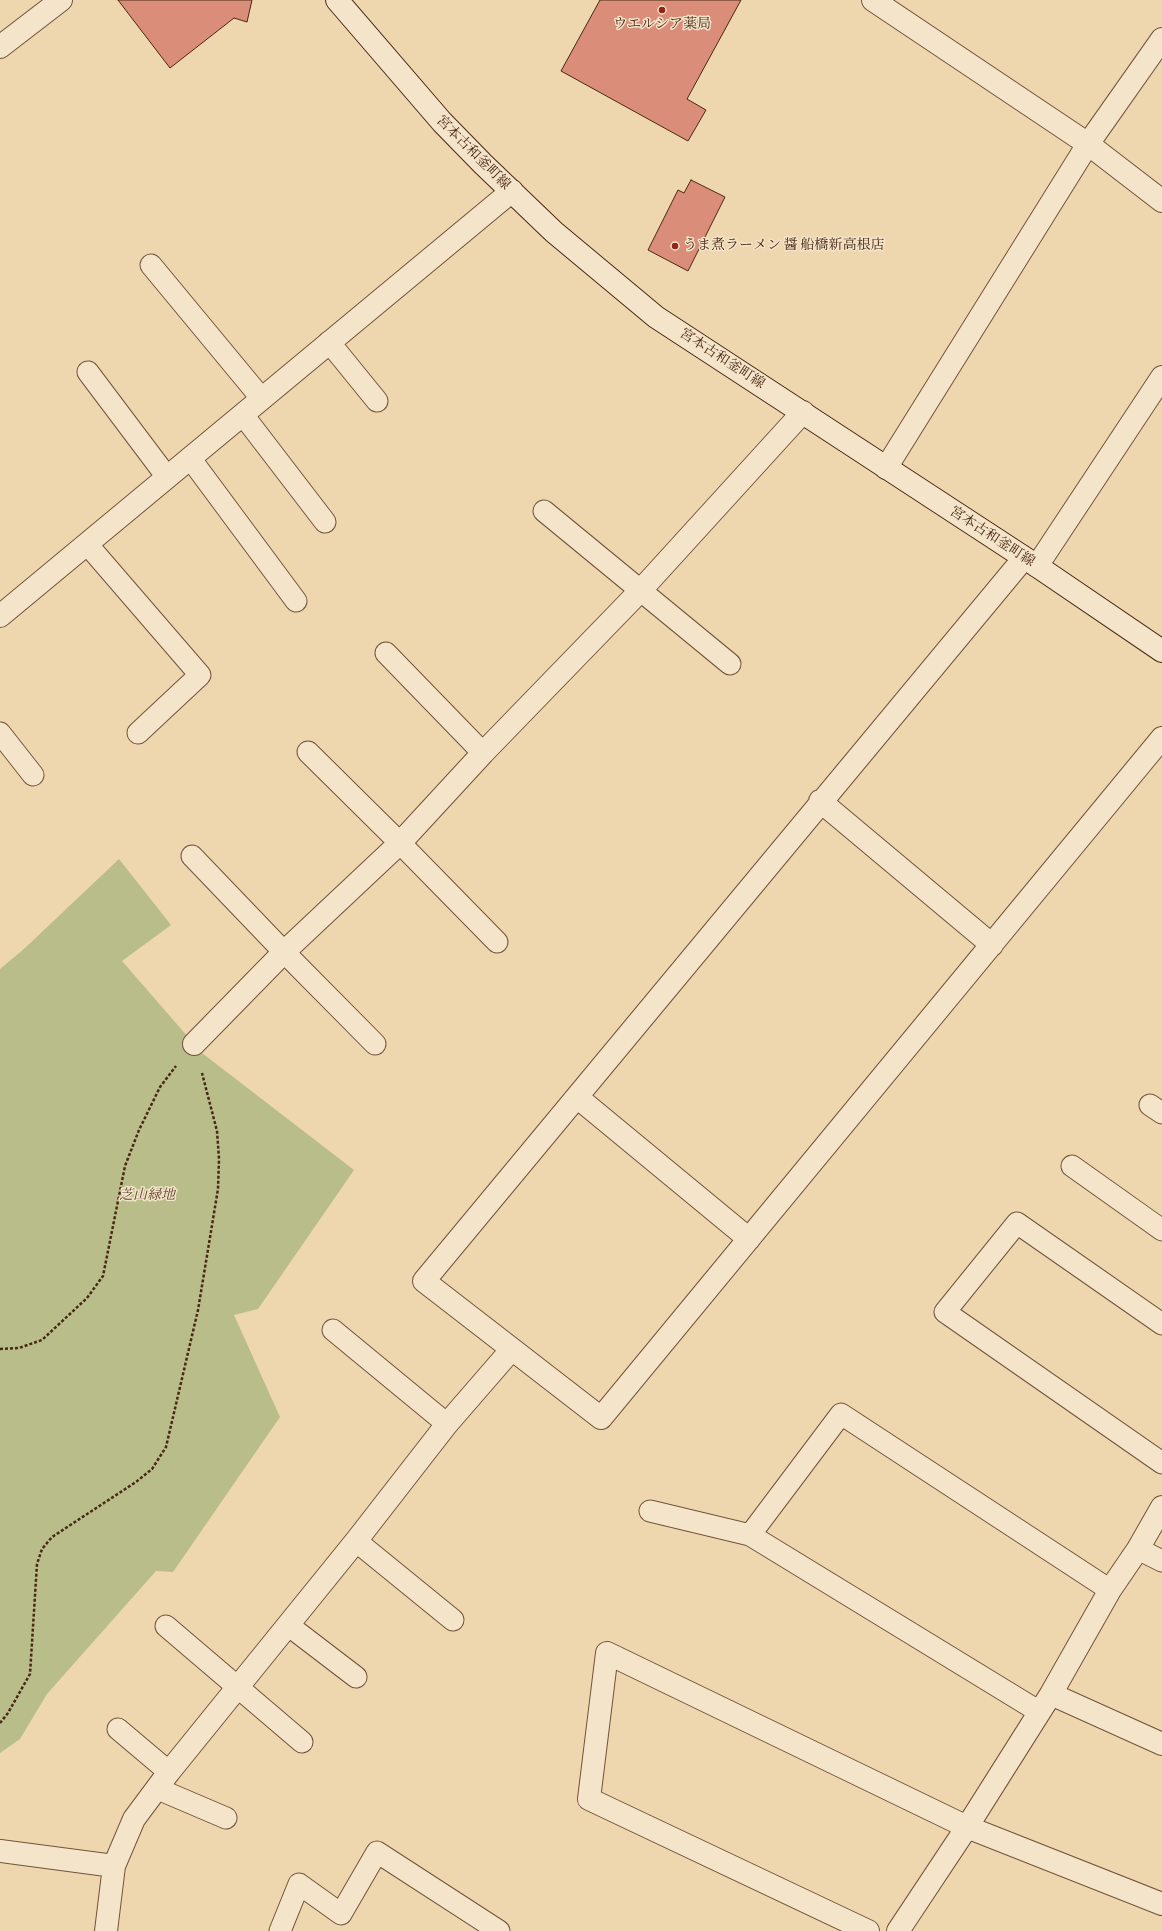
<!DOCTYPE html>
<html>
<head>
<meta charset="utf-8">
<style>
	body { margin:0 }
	canvas { display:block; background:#eed6ae }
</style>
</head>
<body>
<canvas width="1162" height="1931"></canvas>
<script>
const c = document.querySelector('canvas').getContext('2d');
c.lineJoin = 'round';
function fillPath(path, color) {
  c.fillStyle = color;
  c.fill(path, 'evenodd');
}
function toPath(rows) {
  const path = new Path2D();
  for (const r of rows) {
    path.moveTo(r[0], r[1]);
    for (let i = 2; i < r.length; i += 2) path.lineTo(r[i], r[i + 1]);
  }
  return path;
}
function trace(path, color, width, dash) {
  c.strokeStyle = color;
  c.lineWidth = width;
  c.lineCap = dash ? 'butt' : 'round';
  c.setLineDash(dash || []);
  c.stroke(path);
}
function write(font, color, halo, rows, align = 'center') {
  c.font = font + ' Alegreya,"Noto Serif JP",serif';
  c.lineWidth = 3;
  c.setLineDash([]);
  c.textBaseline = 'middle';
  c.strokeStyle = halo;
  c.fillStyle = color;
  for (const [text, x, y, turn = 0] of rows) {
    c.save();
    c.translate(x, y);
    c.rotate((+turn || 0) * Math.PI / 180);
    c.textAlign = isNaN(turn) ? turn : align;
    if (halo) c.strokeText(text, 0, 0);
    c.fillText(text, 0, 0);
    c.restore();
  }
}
const green = toPath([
	[119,859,171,925,122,961,202,1053,354,1170,258,1309,234,1315,280,1417,173,1572,156,1571,47,1694,20,1739,0,1753,0,969,25,948]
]);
const building = toPath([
	[118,0,252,0,247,22,234,18,170,68,118,0],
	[600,0,741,0,687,99,706,110,688,141,561,71,600,0],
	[691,180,725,197,688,271,648,250,678,190,684,193,691,180]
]);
const path = toPath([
	[0,1349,19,1348,42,1340,87,1298,103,1276,125,1166,139,1130,160,1087,176,1066],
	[0,1723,8,1713,30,1674,37,1564,42,1549,52,1537,136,1482,152,1469,166,1447,198,1310,218,1189,219,1159,217,1131,202,1073]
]);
const lane = toPath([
	[151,265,262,399],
	[329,342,377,401],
	[88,372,167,477],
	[243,415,325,522],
	[190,458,296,601],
	[544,511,730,664],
	[87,544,200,675,138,733],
	[386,653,483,753],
	[0,733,33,775],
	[308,752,400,843,497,942],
	[192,856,284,952,375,1044],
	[1150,1105,1162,1113],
	[1072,1166,1162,1230],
	[1162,1324,1017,1223,945,1312,1162,1463],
	[333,1330,447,1424],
	[650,1511,750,1535],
	[356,1541,453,1620],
	[1138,1549,1162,1561],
	[288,1625,356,1677],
	[166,1626,302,1742],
	[1038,1711,750,1535,841,1414,1110,1590],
	[118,1729,169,1772],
	[158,1789,226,1818],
	[280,1931,299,1884,341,1914,377,1852,499,1931]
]);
const street = toPath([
	[873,0,1088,144,1162,201],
	[0,47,61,0],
	[886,468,1088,144,1162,39],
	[1024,558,424,1281,601,1418,1162,738],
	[1037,566,1162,377],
	[0,616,512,191],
	[820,801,992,945],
	[194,1044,284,952,400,843,483,753,640,591,803,412],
	[577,1097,749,1239],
	[1051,1694,1162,1744],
	[0,1851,114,1866],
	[106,1931,114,1866,134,1819,169,1772,356,1541,447,1424,512,1349],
	[868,1931,589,1799,607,1653,967,1827,1162,1904],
	[898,1931,967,1827,1051,1694,1110,1590,1138,1549,1162,1507]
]);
const secondary = toPath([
	[337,0,442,122,483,164,554,232,656,317,1037,566,1162,651]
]);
const markers = [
	[662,10,4,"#8f2418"],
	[675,246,4,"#8f2418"]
];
const poiNames = [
	["ウエルシア薬局",662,25],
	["うま煮ラーメン 醤 船橋新高根店",683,246,"left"]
];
const streetNames = [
	["宮本古和釜町線",473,153,45],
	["宮本古和釜町線",722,359,33],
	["宮本古和釜町線",992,537,33]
];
const parkNames = [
	["芝山緑地",147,1196]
];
fillPath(green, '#b9bd8a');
fillPath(building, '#da8e7a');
trace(building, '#492813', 1);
trace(lane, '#72543a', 23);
trace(street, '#72543a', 24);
trace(secondary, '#492813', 24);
trace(path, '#492813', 2.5, [3, 2]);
trace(lane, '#f4e4ca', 21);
trace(street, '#f4e4ca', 22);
trace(secondary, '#f4e4ca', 22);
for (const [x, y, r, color] of markers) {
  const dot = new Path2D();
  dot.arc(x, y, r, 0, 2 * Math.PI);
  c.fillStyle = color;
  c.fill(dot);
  trace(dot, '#f4e4ca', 1.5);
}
write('14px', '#492813', '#f4e4ca', poiNames);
write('14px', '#492813', '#f4e4ca', streetNames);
write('italic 14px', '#5f462b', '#f4e4ca', parkNames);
</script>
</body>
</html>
